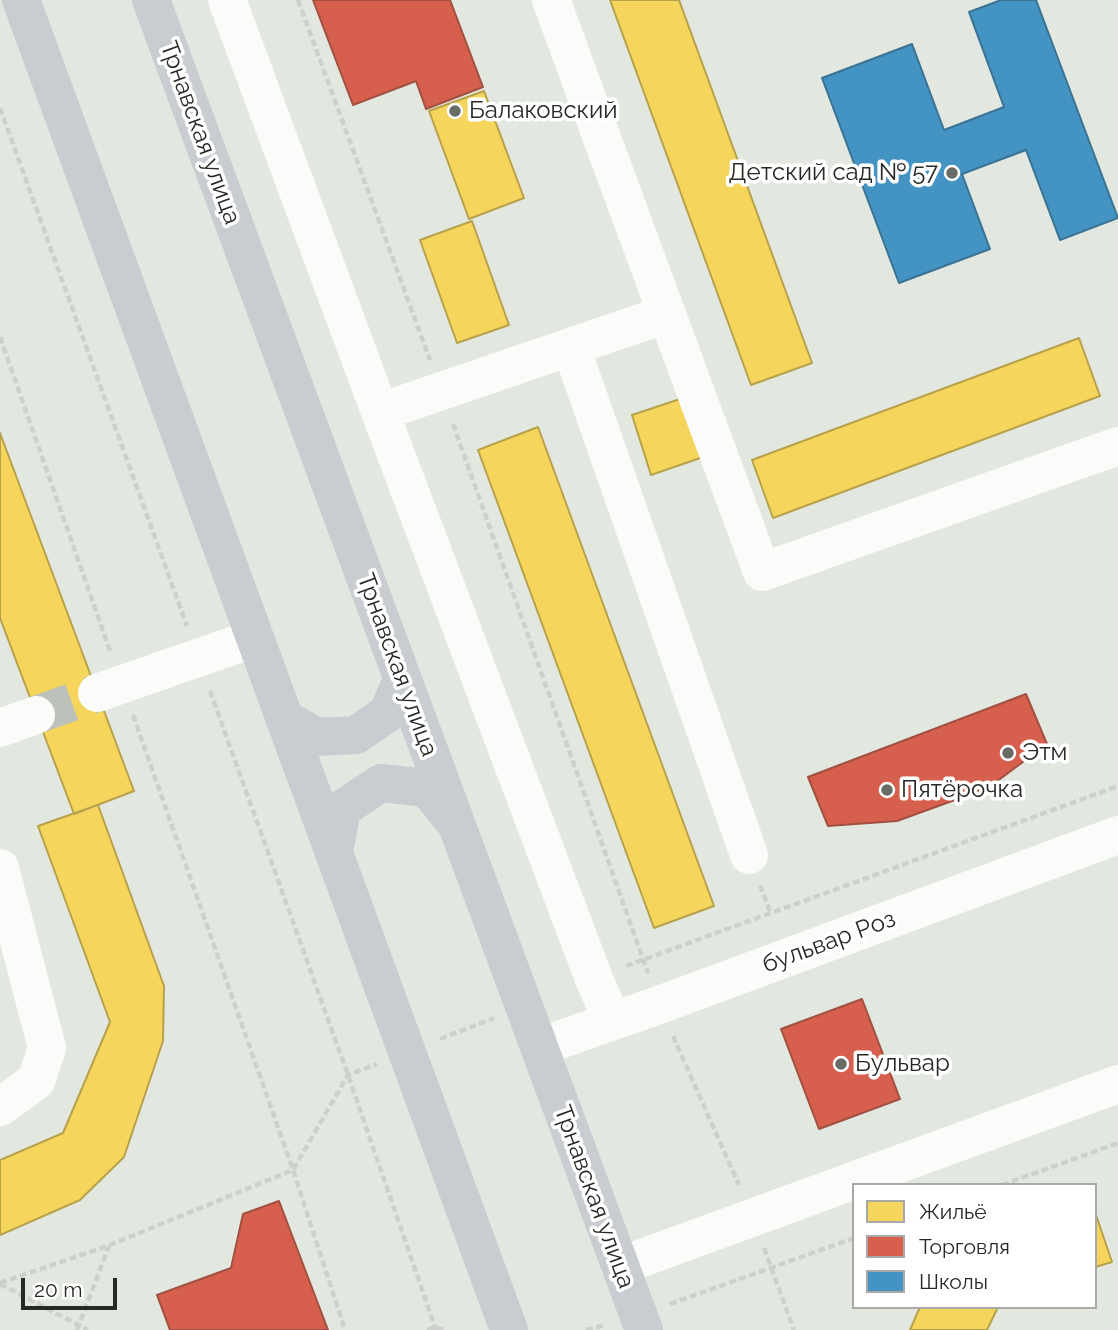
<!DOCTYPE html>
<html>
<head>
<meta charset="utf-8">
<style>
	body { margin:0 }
	#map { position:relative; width:1118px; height:1330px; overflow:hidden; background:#e2e8e0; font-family:Raleway,sans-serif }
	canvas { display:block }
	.legend { position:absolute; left:852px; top:1183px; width:245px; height:126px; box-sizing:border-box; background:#fff; border:2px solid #a8a9a7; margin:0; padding:9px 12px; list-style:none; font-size:21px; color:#262924 }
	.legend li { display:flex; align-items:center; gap:14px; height:35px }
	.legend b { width:35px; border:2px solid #a8a9a7 }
	.scale { position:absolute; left:21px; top:1278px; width:96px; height:32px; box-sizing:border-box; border:4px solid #262924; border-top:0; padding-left:9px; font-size:21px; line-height:24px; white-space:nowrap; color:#262924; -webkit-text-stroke:5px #fff; paint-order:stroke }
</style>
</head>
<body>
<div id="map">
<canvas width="1118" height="1330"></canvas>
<ul class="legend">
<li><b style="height:19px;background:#f6d55c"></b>Жильё</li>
<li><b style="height:19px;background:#d6604d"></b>Торговля</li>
<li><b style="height:19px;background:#4393c3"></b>Школы</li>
</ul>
<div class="scale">20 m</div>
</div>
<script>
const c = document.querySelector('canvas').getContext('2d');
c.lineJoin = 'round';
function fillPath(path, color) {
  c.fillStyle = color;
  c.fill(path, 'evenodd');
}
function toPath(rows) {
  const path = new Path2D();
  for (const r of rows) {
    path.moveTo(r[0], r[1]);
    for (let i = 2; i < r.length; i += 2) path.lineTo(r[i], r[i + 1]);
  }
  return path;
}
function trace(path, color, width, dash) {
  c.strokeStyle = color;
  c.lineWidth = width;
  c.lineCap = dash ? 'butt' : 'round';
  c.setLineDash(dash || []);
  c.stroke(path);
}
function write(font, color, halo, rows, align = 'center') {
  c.font = font + ' Raleway,sans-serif';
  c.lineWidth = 7;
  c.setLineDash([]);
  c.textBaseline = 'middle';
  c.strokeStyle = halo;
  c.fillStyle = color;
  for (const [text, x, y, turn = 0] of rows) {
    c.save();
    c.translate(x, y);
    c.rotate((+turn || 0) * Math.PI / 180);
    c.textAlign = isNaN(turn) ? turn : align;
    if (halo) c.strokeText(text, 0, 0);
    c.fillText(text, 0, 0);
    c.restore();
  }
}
const homes = toPath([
	[610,0,679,0,812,363,751,385,610,0],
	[484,91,524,198,469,219,429,111,484,91],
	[472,221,509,325,457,343,420,240,472,221],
	[1079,338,1100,396,773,518,752,460,1079,338],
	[686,397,706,456,651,475,632,415,686,397],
	[538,427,714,906,654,928,478,450,538,427],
	[0,433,134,791,74,814,0,618,0,433],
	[98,805,164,986,163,1041,124,1157,80,1200,0,1235,0,1160,63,1133,110,1022,38,826,98,805],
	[1095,1212,1112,1262,1095,1267,1095,1212],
	[920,1307,998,1307,987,1330,910,1330,920,1307]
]);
const shops = toPath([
	[313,0,450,0,483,87,426,109,416,81,353,105,313,0],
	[1026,694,1047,744,988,788,897,821,828,826,808,777,1026,694],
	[862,999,900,1099,819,1129,781,1029,862,999],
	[279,1201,328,1330,170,1330,157,1295,231,1268,243,1214,279,1201]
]);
const schools = toPath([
	[1001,0,1036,0,1118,218,1060,240,1026,150,962,174,990,249,899,283,822,78,912,44,944,130,1004,107,969,12,1001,0]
]);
const minorTunnel = toPath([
	[36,715,97,693]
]);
const path = toPath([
	[298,0,430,360],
	[0,108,187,626],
	[0,337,110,651],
	[453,424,648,973],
	[210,691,348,1075,436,1330],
	[133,715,293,1170,345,1330],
	[760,885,771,914],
	[626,966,1118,786],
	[673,1036,739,1185],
	[440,1039,494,1018],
	[1002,1185,1118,1143],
	[764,1248,794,1330],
	[0,1283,110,1245,293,1170,348,1075,377,1064],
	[0,1284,88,1330],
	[670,1304,854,1238],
	[77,1330,109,1246],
	[427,1330,435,1327,444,1330],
	[586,1330,605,1325]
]);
const minor = toPath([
	[227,0,380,412,594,979,612,1021],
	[551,0,762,572,1118,446],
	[571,347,749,855],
	[380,412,667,314],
	[97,693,255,638],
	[0,728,36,715],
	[0,868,47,1048,36,1081,0,1107],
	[539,1047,659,1005,1118,835],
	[620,1266,1118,1084]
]);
const major = toPath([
	[21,0,509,1330],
	[151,0,644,1330],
	[284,718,317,737,356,735,388,713,402,679],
	[334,852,342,809,381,783,427,788,452,819]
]);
const markers = [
	[455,111,7,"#686c66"],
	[952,173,7,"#686c66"],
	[1008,753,7,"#686c66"],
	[887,790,7,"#686c66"],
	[841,1064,7,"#686c66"]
];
const poiNames = [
	["Балаковский",469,111],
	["Детский сад № 57",938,173,"right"],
	["Этм",1022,753],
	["Пятёрочка",901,790],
	["Бульвар",855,1064]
];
const streetNames = [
	["Трнавская улица",200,133,70],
	["Трнавская улица",397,665,70],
	["бульвар Роз",829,942,-20],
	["Трнавская улица",594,1197,70]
];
fillPath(homes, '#f6d55c');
trace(homes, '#b8a14b', 2);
fillPath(shops, '#d6604d');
trace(shops, '#a15041', 2);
fillPath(schools, '#4393c3');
trace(schools, '#3a7393', 2);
trace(minorTunnel, '#bcc2ba', 38, [38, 19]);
trace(path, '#ced0cd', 4.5, [7, 3.5]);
trace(minor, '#fbfcfa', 38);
trace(major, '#c9cdd1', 38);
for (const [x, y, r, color] of markers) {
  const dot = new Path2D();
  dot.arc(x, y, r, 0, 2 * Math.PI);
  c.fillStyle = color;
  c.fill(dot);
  trace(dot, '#fff', 2.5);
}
write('24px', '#262924', '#fff', poiNames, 'left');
write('24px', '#262924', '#fff', streetNames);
</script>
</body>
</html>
